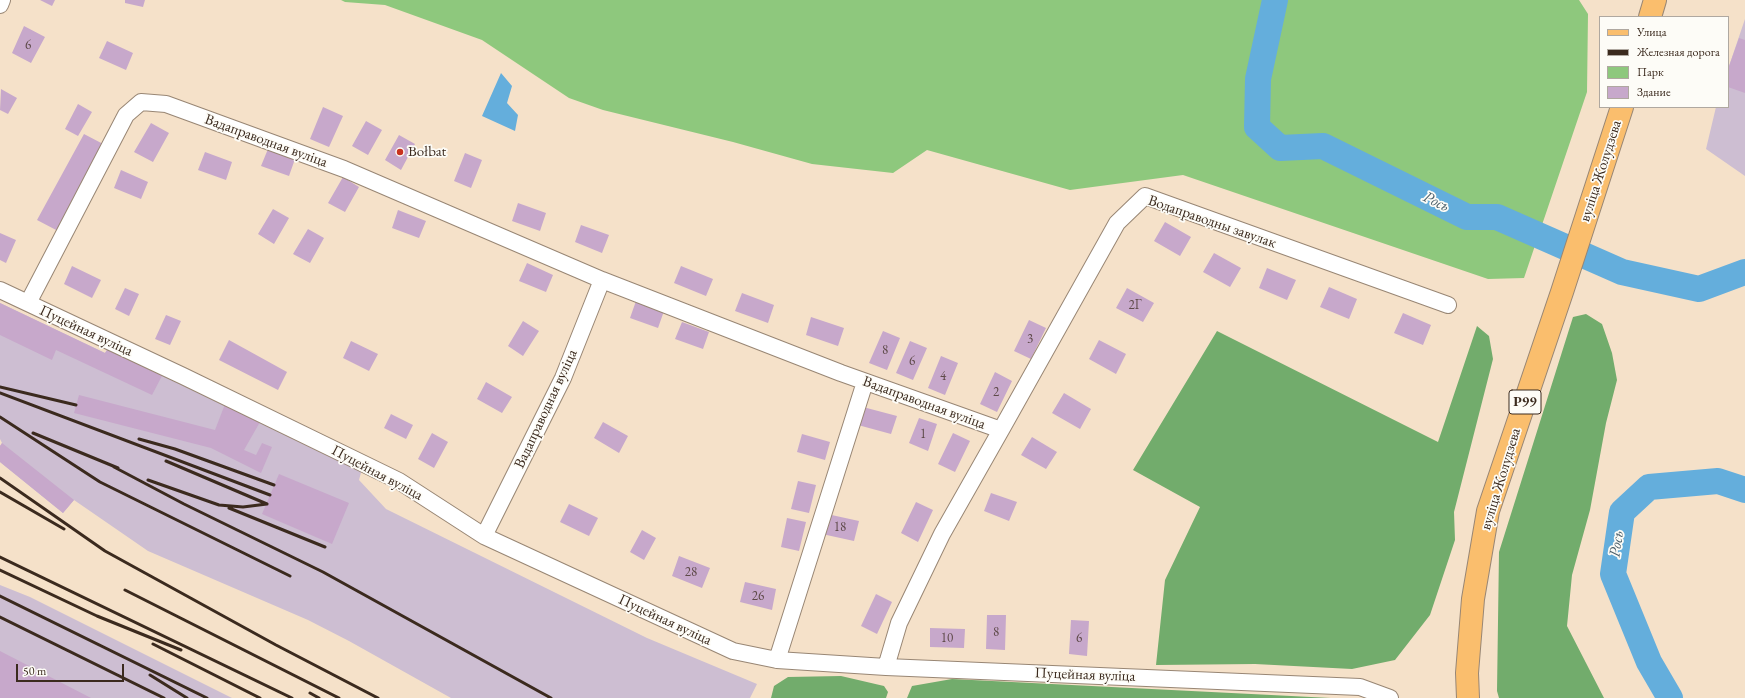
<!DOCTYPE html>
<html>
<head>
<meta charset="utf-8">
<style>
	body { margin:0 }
	#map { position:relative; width:1745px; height:698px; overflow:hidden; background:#f5e1c9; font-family:"EB Garamond",serif }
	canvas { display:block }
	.legend { position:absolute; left:1599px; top:16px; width:130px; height:92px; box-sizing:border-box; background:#fdfcf7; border:1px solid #afa8a0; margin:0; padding:5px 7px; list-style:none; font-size:12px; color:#3b2a1e }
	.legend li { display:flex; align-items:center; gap:8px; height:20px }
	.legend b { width:20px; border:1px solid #afa8a0 }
	.scale { position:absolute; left:16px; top:664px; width:108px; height:18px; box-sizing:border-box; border:2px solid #3b2a1e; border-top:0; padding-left:5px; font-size:12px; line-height:14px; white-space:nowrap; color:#3b2a1e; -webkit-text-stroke:3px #fdfcf7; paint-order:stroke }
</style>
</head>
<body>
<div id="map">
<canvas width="1745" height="698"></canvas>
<ul class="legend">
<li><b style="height:5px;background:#fabe6d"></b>Улица</li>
<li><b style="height:5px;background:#3b2a1e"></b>Железная дорога</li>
<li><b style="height:11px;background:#8ec87d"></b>Парк</li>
<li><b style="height:11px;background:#c7a8cb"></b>Здание</li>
</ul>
<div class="scale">50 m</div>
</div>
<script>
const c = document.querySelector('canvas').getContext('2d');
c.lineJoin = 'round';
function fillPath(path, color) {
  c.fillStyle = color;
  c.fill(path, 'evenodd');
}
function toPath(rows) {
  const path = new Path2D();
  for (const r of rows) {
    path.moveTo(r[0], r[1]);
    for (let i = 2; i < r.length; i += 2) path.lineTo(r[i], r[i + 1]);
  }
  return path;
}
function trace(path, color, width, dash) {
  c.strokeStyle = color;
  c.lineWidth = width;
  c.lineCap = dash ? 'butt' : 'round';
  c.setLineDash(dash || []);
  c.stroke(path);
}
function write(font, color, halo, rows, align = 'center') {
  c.font = font + ' "EB Garamond",serif';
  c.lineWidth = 3.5;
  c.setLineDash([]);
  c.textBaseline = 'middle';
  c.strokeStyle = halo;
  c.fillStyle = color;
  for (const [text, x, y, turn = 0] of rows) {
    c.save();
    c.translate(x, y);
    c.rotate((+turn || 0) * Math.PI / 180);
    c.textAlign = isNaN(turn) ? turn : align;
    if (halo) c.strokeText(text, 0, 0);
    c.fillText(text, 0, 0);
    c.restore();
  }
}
const industrial = toPath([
	[1745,19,1745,176,1706,149,1716,107,1728,107,1728,69],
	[0,303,105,353,109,347,362,469,359,480,386,509,647,638,757,684,750,698,451,698,349,641,308,620,148,551,74,500,63,513,0,462,0,446,2,443,0,439],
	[0,585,30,597,232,698,0,698]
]);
const green = toPath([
	[341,0,1579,0,1588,14,1587,92,1524,278,1488,279,1183,175,1070,190,927,150,893,173,812,164,733,142,603,110,569,98,482,40,385,5,345,2]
]);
const forest = toPath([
	[1586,314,1602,324,1612,353,1617,380,1606,423,1590,510,1572,575,1567,626,1604,698,1499,698,1497,691,1499,552,1573,317],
	[1477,326,1489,336,1493,359,1454,512,1455,540,1430,615,1395,660,1352,669,1255,664,1156,665,1165,580,1200,507,1133,470,1217,331,1438,442],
	[841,676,884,686,888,692,886,698,771,698,774,686,788,677],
	[952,679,1331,698,1334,698,907,698,912,686]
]);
const water = toPath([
	[501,73,512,86,507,103,518,115,515,131,482,116]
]);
const river = toPath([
	[1275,0,1258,79,1257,127,1280,148,1323,146,1467,217,1497,217,1622,272,1699,289,1745,272],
	[1670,698,1649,662,1613,574,1622,512,1649,487,1718,481,1745,490]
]);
const building = toPath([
	[40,0,55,0,52,6],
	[125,0,145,0,143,7,125,3],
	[24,26,45,37,31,63,12,53],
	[1739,38,1745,40,1745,93,1728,87,1728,69],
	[107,41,133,53,126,70,99,58],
	[1,89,17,98,8,114,0,110],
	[78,104,92,112,78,136,65,129],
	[323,107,343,116,329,147,310,139],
	[366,121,382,130,368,155,352,146],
	[151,123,169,133,153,162,134,152],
	[84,134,105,145,58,231,37,220],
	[399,135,415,144,401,170,385,160],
	[268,149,295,159,289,176,261,166],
	[205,152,232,162,226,180,198,170],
	[465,153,482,160,471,188,454,181],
	[121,170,148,182,141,199,114,188],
	[343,177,359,187,345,212,328,203],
	[518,203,546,213,540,231,512,221],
	[273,209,289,218,274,244,258,234],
	[398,210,426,221,419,238,392,228],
	[1165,222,1191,237,1180,256,1154,241],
	[581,225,609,235,602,253,575,242],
	[308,229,324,238,310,263,293,254],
	[0,233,16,240,6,263,0,260],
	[1214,253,1241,268,1230,287,1203,272],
	[527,263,553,275,546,292,519,281],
	[72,266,101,280,92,298,64,284],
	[681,266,713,279,706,296,674,283],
	[1267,268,1296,280,1287,300,1259,288],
	[1329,287,1357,299,1349,319,1320,307],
	[125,288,139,294,129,316,115,309],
	[1127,288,1154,303,1143,322,1116,308],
	[742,293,774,305,768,323,735,311],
	[636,301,664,311,658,328,630,318],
	[0,303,105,353,109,347,163,374,152,395,56,350,52,360,0,335],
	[1403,313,1431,325,1423,345,1394,333],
	[166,315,181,321,170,345,155,339],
	[811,317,844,328,838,346,806,335],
	[1029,320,1046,328,1031,359,1014,351],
	[523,321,539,331,523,356,508,346],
	[682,322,709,332,703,349,675,339],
	[883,331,900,338,887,370,869,363],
	[229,340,287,372,278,390,219,360],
	[1099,340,1126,354,1116,374,1089,359],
	[351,341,378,354,369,371,343,358],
	[910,341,927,348,913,380,896,373],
	[941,356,958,363,945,395,928,388],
	[995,372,1012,381,997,412,980,404],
	[486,382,512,397,502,413,477,399],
	[1064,393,1091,409,1080,429,1052,413],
	[79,395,215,430,225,404,260,422,244,450,256,455,262,443,272,447,261,473,211,448,74,413],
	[863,407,897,416,891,434,858,425],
	[391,414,413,425,406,439,384,428],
	[919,418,937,424,928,451,909,443],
	[603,422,628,436,619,453,594,438],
	[432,433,448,442,434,468,418,459],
	[953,433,970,441,955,472,938,464],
	[802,434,830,442,825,460,797,452],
	[1032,437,1057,452,1046,469,1021,455],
	[2,443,74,500,63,513,0,462,0,446],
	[279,474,349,503,332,544,262,514],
	[798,481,816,485,809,513,791,509],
	[991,493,1017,502,1009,521,984,511],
	[916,502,933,510,918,542,901,533],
	[569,504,598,518,589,536,560,522],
	[827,514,859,521,854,541,822,534],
	[787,518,806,522,799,551,781,547],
	[642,530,656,538,644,560,630,552],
	[679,556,710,568,702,588,672,576],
	[745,582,776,589,772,610,740,602],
	[876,594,892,602,877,634,861,626],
	[987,615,1006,615,1005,650,986,649],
	[1071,620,1089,621,1087,656,1069,654],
	[930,628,965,629,964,648,930,647],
	[0,651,91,698,0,698]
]);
const minor = toPath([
	[0,5,2,0],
	[0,290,183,376,399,481,484,536,733,651,777,660,886,667,1360,687,1390,698],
	[28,303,126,115,141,102,166,104,344,169,602,280],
	[1001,430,1117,223,1145,196,1448,305],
	[484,536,563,378,602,280,841,373,1001,430,942,534,899,623,886,667],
	[777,660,865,382]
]);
const primary = toPath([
	[1650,17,1655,0],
	[1468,698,1467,673,1473,599,1488,511,1562,292,1622,107]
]);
const rail = toPath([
	[0,387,76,405],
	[0,393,270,495],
	[0,417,100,482,290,576],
	[33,433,118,468],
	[139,439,175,449,274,485],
	[166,461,267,504],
	[114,467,184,504,323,572,551,698],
	[0,478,105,551,276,645,378,698],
	[148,480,219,505,243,507,267,504],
	[0,492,64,529],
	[229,508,325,547],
	[0,557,292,698],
	[0,570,97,616,181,650],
	[125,590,339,698],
	[0,596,207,698],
	[0,617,164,698],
	[153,644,260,698],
	[150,675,187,698],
	[310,693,319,698]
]);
const markers = [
	[400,152,4,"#c8321e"]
];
const numberNames = [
	["6",28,45],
	["2Г",1135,305],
	["3",1030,339],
	["8",885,350],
	["6",912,361],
	["4",943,376],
	["2",996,392],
	["1",923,434],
	["18",840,527],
	["28",691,572],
	["26",758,596],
	["8",996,632],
	["10",947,638],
	["6",1079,638]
];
const shields = [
	[1525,402,32]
];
const shieldNames = [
	["Р99",1525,402]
];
const streetNames = [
	["Вадаправодная вуліца",266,141,20],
	["вуліца Жолудзева",1601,171,-72],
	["Водаправодны завулак",1212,222,19],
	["Пуцейная вуліца",86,331,25],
	["Вадаправодная вуліца",924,403,20],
	["Вадаправодная вуліца",546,409,-65],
	["Пуцейная вуліца",377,473,28],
	["вуліца Жолудзева",1501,479,-73],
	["Пуцейная вуліца",665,620,25],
	["Пуцейная вуліца",1085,675,2]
];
const poiNames = [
	["Bołbat",408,152]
];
const waterNames = [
	["Рось",1436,202,26],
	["Рось",1617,544,-81]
];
fillPath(industrial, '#cdbed2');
fillPath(green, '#8ec87d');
fillPath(forest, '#72ac6c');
fillPath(water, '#64aedc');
trace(river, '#64aedc', 26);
fillPath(building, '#c7a8cb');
trace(minor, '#988674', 18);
trace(primary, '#988674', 24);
trace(minor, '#fff', 16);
trace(primary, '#fabe6d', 22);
trace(rail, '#3b2a1e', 3);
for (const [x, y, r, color] of markers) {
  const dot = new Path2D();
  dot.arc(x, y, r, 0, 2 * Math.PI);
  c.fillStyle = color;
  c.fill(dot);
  trace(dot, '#fdfcf7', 1.5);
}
write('13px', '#5e4a49', null, numberNames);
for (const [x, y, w] of shields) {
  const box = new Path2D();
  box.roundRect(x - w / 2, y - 12, w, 24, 3);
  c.fillStyle = '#fdfcf7';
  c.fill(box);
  trace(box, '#3b2a1e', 1);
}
write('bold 14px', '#3b2a1e', null, shieldNames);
write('15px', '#3b2a1e', '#fdfcf7', streetNames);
write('15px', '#3b2a1e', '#fdfcf7', poiNames, 'left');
write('italic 16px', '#4b5f6a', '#fdfcf7', waterNames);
</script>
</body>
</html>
